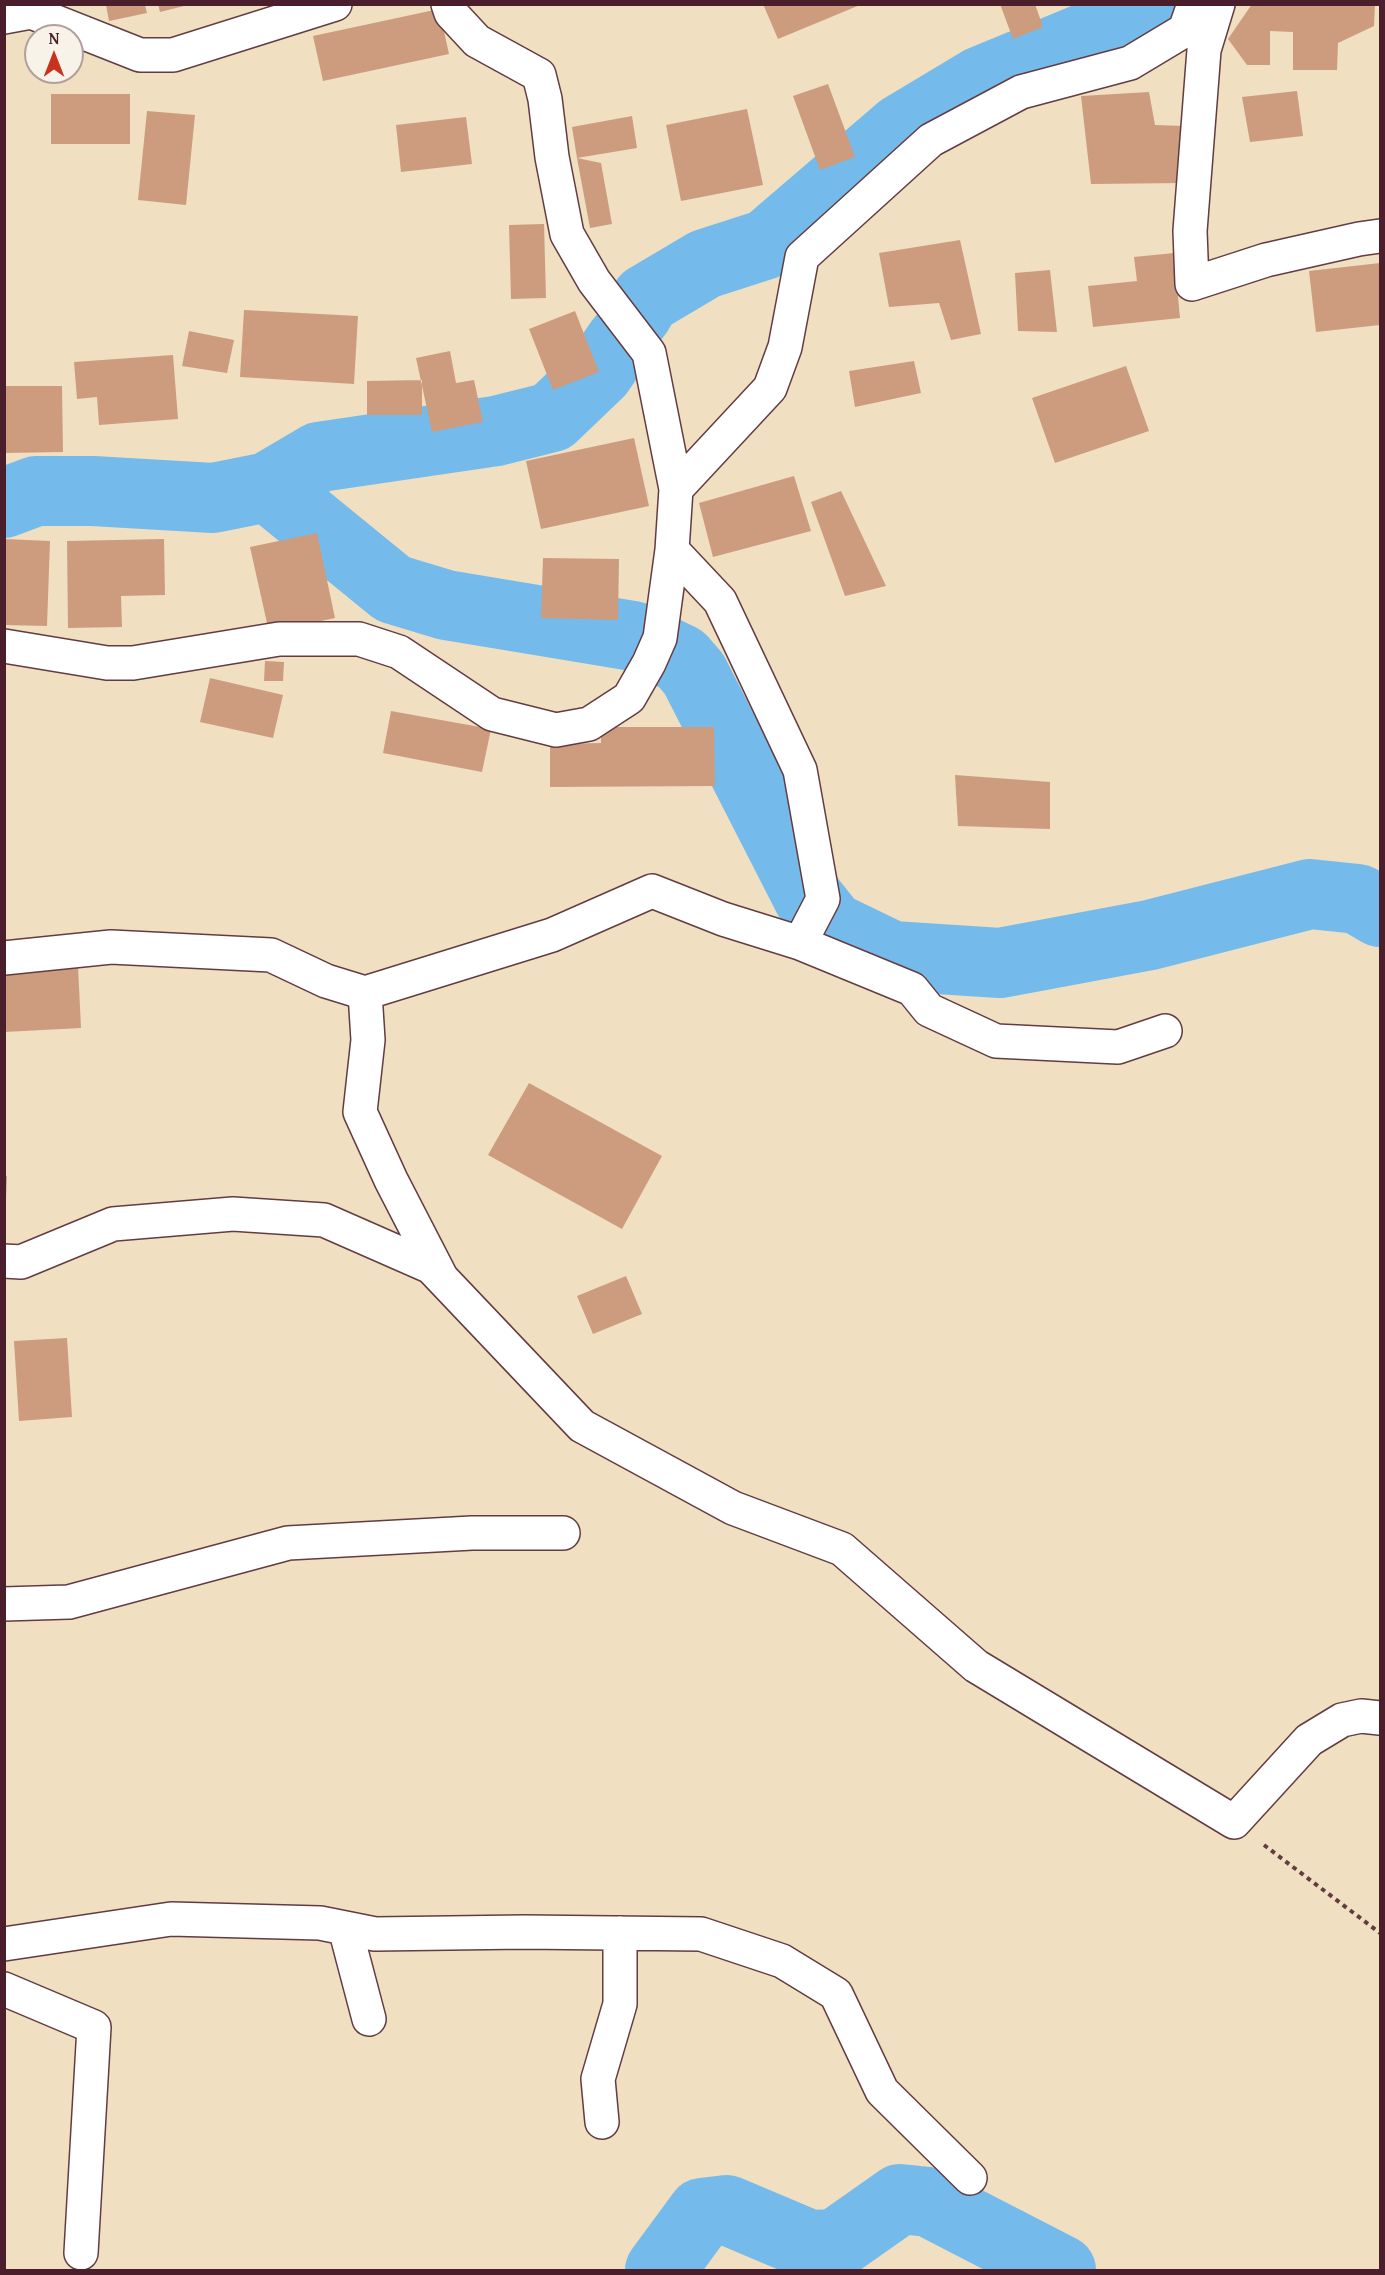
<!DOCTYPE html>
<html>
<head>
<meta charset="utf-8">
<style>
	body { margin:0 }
	#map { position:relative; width:1385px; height:2275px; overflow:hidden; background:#f0dfc1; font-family:"Gentium Book Plus",serif }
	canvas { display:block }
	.frame { position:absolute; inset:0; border:6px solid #4a1f2b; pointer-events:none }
	.north { position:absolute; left:24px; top:24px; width:60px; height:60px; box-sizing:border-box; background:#f7f3e8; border:2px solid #b29e9c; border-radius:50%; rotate:0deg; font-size:16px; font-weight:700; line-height:24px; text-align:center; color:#4a1f2b }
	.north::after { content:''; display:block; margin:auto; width:21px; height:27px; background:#c8321e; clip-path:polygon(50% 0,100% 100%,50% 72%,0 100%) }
</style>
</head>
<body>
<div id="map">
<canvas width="1385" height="2275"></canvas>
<div class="frame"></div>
<div class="north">N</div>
</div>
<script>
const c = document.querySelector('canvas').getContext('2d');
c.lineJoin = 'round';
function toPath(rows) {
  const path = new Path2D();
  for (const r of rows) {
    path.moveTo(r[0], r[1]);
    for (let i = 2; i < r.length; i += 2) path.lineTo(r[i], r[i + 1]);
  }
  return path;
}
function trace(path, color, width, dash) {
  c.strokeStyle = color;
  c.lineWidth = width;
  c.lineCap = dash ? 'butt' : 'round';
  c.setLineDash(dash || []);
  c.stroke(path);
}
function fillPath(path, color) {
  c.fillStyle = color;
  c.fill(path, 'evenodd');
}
const river = toPath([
	[637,314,646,299,705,264,767,244,901,129,981,81,1156,9],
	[268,487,393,589,446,605,633,636,681,659,694,674,808,897,832,927,892,956,1000,963,1150,935,1310,894,1358,899,1380,912],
	[4,503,36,491,93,491,213,498,268,487,319,457,496,431,552,417,599,372,621,340],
	[660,2270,702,2213,727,2210,810,2245,836,2244,900,2199,929,2202,1061,2270]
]);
const building = toPath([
	[158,4,188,4,188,5,160,12],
	[763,4,860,4,860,5,778,39],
	[1000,4,1035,4,1043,27,1013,39],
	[1252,4,1375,4,1374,26,1338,43,1337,70,1293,70,1293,32,1270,31,1270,65,1247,65,1228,39],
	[106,5,145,5,147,13,109,21],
	[439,9,449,54,323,81,313,36],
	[828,84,855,157,820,170,793,96],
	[1297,91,1303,136,1250,142,1242,97],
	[1149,92,1155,125,1185,126,1184,183,1091,184,1081,96],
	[51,94,130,94,130,144,51,144],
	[747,109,763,185,681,201,666,125],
	[147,111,195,115,186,205,138,200],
	[632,116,637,148,577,158,572,127],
	[466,117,472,164,401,172,396,125],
	[577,158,601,163,612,224,590,228],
	[544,224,546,298,511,299,509,225],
	[960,240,981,334,951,340,939,303,889,307,879,253],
	[1174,253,1180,318,1093,327,1088,286,1137,281,1134,257],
	[1380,263,1380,325,1316,332,1309,271],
	[1050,270,1057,332,1018,331,1015,273],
	[244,310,358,316,354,384,240,377],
	[575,311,599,372,553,390,529,329],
	[189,331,234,340,227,373,182,366],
	[450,351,456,383,474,380,483,422,432,432,416,358],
	[173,355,178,419,99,425,97,397,77,399,74,362],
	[914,361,921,393,855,407,849,371],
	[1126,366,1149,431,1055,463,1032,398],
	[422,380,422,415,367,415,367,381],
	[4,386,62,386,63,452,4,453],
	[634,438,649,506,541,529,526,461],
	[794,476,811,531,713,557,699,503],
	[841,491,886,586,845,596,811,502],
	[317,533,335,618,269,632,250,547],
	[4,539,50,541,47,626,4,625],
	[164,539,165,595,121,596,122,627,68,628,67,541],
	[543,558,619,559,618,620,541,618],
	[265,661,284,662,283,681,264,681],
	[210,678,283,695,273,738,200,722],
	[391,711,491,729,482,772,383,753],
	[601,727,714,727,715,786,550,787,550,744,601,743],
	[955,775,1050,782,1050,829,958,826],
	[78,966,81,1028,4,1032,4,970],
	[529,1083,662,1156,622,1229,488,1155],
	[4,1176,7,1176,6,1200,4,1200],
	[626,1276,642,1314,593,1334,577,1296],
	[67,1338,72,1417,19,1421,14,1341]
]);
const path = toPath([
	[1264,1845,1380,1933]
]);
const minor = toPath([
	[448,4,451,13,477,41,539,75,545,99,552,157,567,234,594,281,649,353,676,489],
	[1218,4,1204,50,1190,231,1192,284,1266,260,1359,239,1380,236],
	[4,17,31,12,140,55,173,55,335,4],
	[672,550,720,601,800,770,823,899,800,943,912,989,929,1010,996,1041,1118,1047,1165,1031],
	[4,646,107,663,133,663,279,639,359,639,399,652,492,714,556,730,589,724,629,698,649,663,660,638,672,550,676,489,770,388,785,347,802,257,931,140,1021,92,1130,63,1185,30,1194,4],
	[4,958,111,947,271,955,326,981,365,993,552,935,652,891,723,919,800,943],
	[365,993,368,1040,360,1112,391,1180,441,1277],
	[4,1261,21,1262,113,1224,233,1214,324,1220,431,1267,582,1426,733,1508,842,1549,976,1666,1234,1822,1309,1740,1342,1720,1361,1716,1380,1718],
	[4,1604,69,1602,288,1543,472,1533,563,1533],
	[345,1928,369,2019],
	[4,1944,171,1919,320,1923,375,1934,524,1932,701,1934,782,1961,836,1994,882,2091,970,2178],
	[4,1989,94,2027,81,2253],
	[602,2122,598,2079,620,2004,620,1933]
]);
trace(river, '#74bbec', 70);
fillPath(building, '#cd9c7e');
trace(minor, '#633c42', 36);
trace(path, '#633c42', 4, [4.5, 4.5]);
trace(minor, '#fff', 33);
</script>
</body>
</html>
